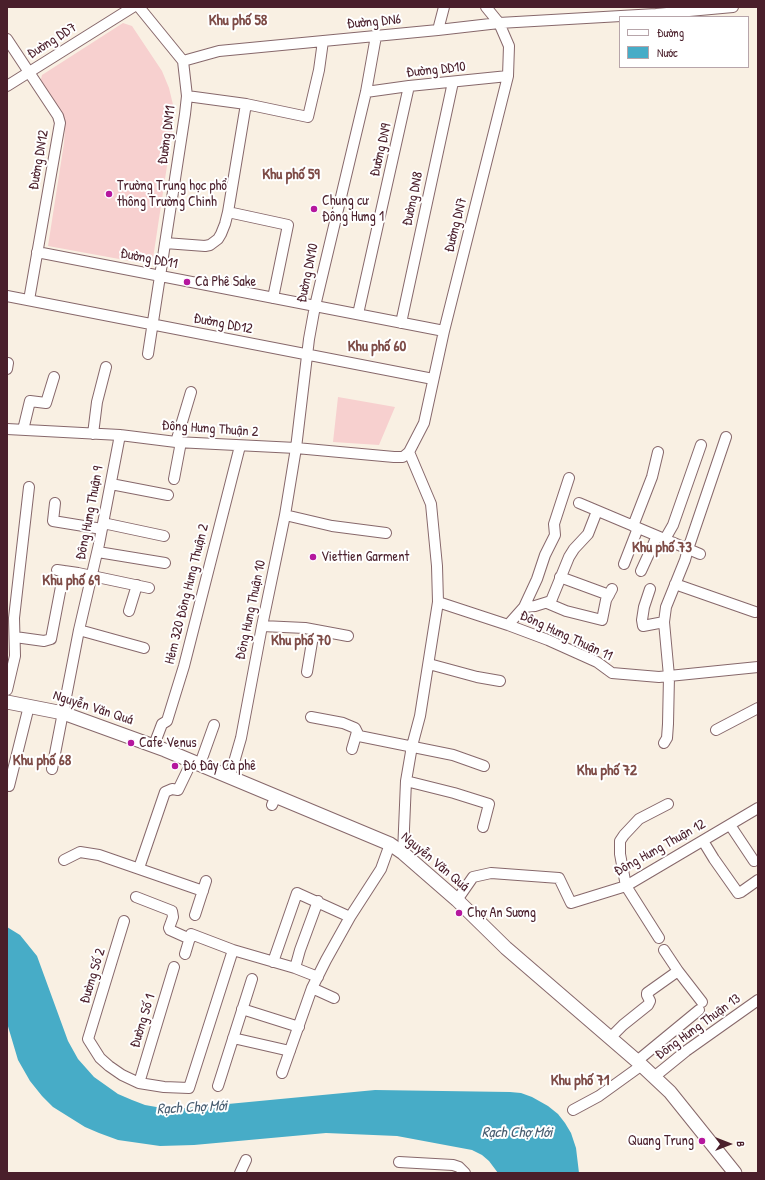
<!DOCTYPE html>
<html>
<head>
<meta charset="utf-8">
<style>
	body { margin:0 }
	#map { position:relative; width:765px; height:1180px; overflow:hidden; background:#f9f0e3; font-family:"Patrick Hand",sans-serif }
	canvas { display:block }
	.frame { position:absolute; inset:0; border:8px solid #4a1f2b; pointer-events:none }
	.legend { position:absolute; left:619px; top:16px; width:130px; height:52px; box-sizing:border-box; background:#fff; border:1px solid #b7a5aa; margin:0; padding:5px 7px; list-style:none; font-size:12px; color:#4a1f2b }
	.legend li { display:flex; align-items:center; gap:8px; height:20px }
	.legend b { width:20px; border:1px solid #b7a5aa }
	.north { position:absolute; left:709px; top:1124px; width:40px; height:40px; -webkit-text-stroke:3px #fff; paint-order:stroke; rotate:90deg; font-size:11px; font-weight:700; line-height:16px; text-align:center; color:#4a1f2b }
	.north::after { content:''; display:block; margin:auto; width:14px; height:18px; background:#4a1f2b; clip-path:polygon(50% 0,100% 100%,50% 72%,0 100%) }
</style>
</head>
<body>
<div id="map">
<canvas width="765" height="1180"></canvas>
<div class="frame"></div>
<ul class="legend">
<li><b style="height:5px;background:#fff"></b>Đường</li>
<li><b style="height:11px;background:#47acc7"></b>Nước</li>
</ul>
<div class="north">B</div>
</div>
<script>
const c = document.querySelector('canvas').getContext('2d');
c.lineJoin = 'round';
function fillPath(path, color) {
  c.fillStyle = color;
  c.fill(path, 'evenodd');
}
function toPath(rows) {
  const path = new Path2D();
  for (const r of rows) {
    path.moveTo(r[0], r[1]);
    for (let i = 2; i < r.length; i += 2) path.lineTo(r[i], r[i + 1]);
  }
  return path;
}
function trace(path, color, width, dash) {
  c.strokeStyle = color;
  c.lineWidth = width;
  c.lineCap = dash ? 'butt' : 'round';
  c.setLineDash(dash || []);
  c.stroke(path);
}
function write(font, color, halo, rows, align = 'center') {
  c.font = font + ' "Patrick Hand",sans-serif';
  c.lineWidth = 4;
  c.setLineDash([]);
  c.textBaseline = 'middle';
  c.strokeStyle = halo;
  c.fillStyle = color;
  for (const [text, x, y, turn = 0] of rows) {
    c.save();
    c.translate(x, y);
    c.rotate((+turn || 0) * Math.PI / 180);
    c.textAlign = isNaN(turn) ? turn : align;
    if (halo) c.strokeText(text, 0, 0);
    c.fillText(text, 0, 0);
    c.restore();
  }
}
const built = toPath([
	[123,23,132,26,162,71,169,88,175,113,152,265,48,246,64,143,65,128,63,119,40,83,42,75],
	[338,397,395,407,379,445,333,442]
]);
const water = toPath([
	[7,927,20,935,37,956,68,1041,78,1059,94,1077,118,1094,132,1100,145,1105,162,1108,186,1108,375,1090,510,1092,521,1093,532,1097,548,1106,558,1114,565,1123,571,1133,576,1148,579,1173,498,1173,489,1161,482,1155,472,1150,397,1136,326,1133,194,1145,160,1146,118,1140,99,1133,85,1127,53,1107,42,1096,30,1081,18,1060,7,1023]
]);
const minor = toPath([
	[139,7,183,61],
	[438,30,444,7],
	[7,39,58,116,60,123,29,300],
	[183,61,219,51,438,30,499,23,656,14,733,7],
	[7,86,133,7],
	[366,92,409,86,508,76],
	[187,96,246,104,308,117,319,70,323,41],
	[246,104,228,212,288,225,273,298],
	[165,243,205,246,210,245,218,239,221,234,225,224,228,212],
	[37,252,444,331],
	[7,296,433,379],
	[358,314,409,86],
	[401,323,453,82],
	[148,354,185,114,187,96,183,61],
	[7,369,8,363],
	[7,429,120,435,176,442,296,448,394,457,403,457,409,452],
	[23,430,30,401,46,403,54,377],
	[93,434,97,402,106,367],
	[176,442,191,392],
	[409,452,424,423,444,331,508,76,509,46,499,23,486,7],
	[174,479,181,442],
	[111,484,168,495],
	[55,503,53,521,102,529],
	[579,503,700,554],
	[285,515,332,526,386,533],
	[103,523,164,536],
	[633,526,652,477,658,452],
	[665,539,673,525,701,445],
	[98,552,165,563],
	[624,564,638,528],
	[57,570,78,573,149,588],
	[641,571,657,536],
	[560,577,609,595],
	[675,584,755,612],
	[650,589,644,607,642,620,643,626,664,622],
	[438,602,508,625,548,640,597,662,612,673,659,677,758,667],
	[547,603,566,611,602,620,606,600,612,589],
	[524,607,535,606,551,601,569,557,574,549,588,534,597,511],
	[129,611,137,585],
	[508,625,524,607,537,579,545,555,555,535,554,524,569,478],
	[262,626,305,628,348,636],
	[79,630,144,648],
	[15,637,44,641,51,639,64,571],
	[429,664,477,677,500,681],
	[307,672,314,630],
	[7,690,15,656,14,618,29,487],
	[311,717,343,723,355,728,359,736,453,755,484,766],
	[716,730,758,708],
	[664,743,667,738,668,724,669,676,664,622,666,607,685,560,688,549,726,437],
	[154,745,162,724,167,721,184,666,240,446],
	[352,749,357,732],
	[200,764,214,725],
	[52,769,79,630,99,544,120,435],
	[230,776,241,738,262,626,285,515,296,448,309,339,315,306,366,92,376,36],
	[406,781,454,793,489,804,483,827],
	[9,786,29,706],
	[272,805,276,796],
	[730,825,754,861],
	[703,841,714,859,738,893,741,892,758,880],
	[403,853,406,781,412,746,420,716,438,602,437,566,431,504,409,452],
	[64,860,80,852,99,855,203,891],
	[139,868,165,792,172,789,178,790,192,761],
	[136,897,172,911,173,917,169,928,170,930,190,939],
	[457,900,473,877,491,873,559,878,571,903,626,886,758,808],
	[195,915,206,881],
	[124,921,88,1039,100,1058,109,1066,122,1075,139,1083,164,1087,189,1088,233,950],
	[659,938,626,886,620,854,620,841,624,835,639,819,668,804],
	[664,950,678,971,702,1002],
	[185,954,191,934,233,950,295,968,318,977],
	[273,962,297,893,350,917],
	[295,968,300,950,318,901],
	[312,988,334,998],
	[242,1009,299,1027],
	[233,1038,290,1051],
	[610,1038,623,1025,648,1005,650,1001,647,995,647,993,678,971],
	[637,1061,699,1010],
	[282,1073,312,988,326,960,350,917,381,869,390,844],
	[654,1077,686,1051,758,1000],
	[139,1083,174,967],
	[218,1086,252,979],
	[573,1110,599,1096,642,1065],
	[399,1162,453,1165,459,1167,465,1173],
	[240,1173,246,1160]
]);
const major = toPath([
	[7,702,63,713,165,750,390,844,403,853,457,900,506,948,637,1061,670,1092,735,1173]
]);
const markers = [
	[109,194,4,"#b5179e"],
	[314,209,4,"#b5179e"],
	[187,282,4,"#b5179e"],
	[313,557,4,"#b5179e"],
	[131,743,4,"#b5179e"],
	[175,766,4,"#b5179e"],
	[459,913,4,"#b5179e"],
	[702,1141,4,"#b5179e"]
];
const streetNames = [
	["Đường DN6",374,22,-5],
	["Đường DD7",52,41,-32],
	["Đường DD10",436,70,-6],
	["Đường DN11",167,135,-82],
	["Đường DN9",381,150,-77],
	["Đường DN12",39,160,-80],
	["Đường DN8",413,199,-78],
	["Đường DN7",456,225,-76],
	["Đường DD11",149,259,11],
	["Đường DN10",308,273,-78],
	["Đường DD12",223,324,11],
	["Đông Hưng Thuận 2",210,429,4],
	["Đông Hưng Thuận 9",90,513,-79],
	["Hẻm 320 Đông Hưng Thuận 2",187,594,-76],
	["Đông Hưng Thuận 10",251,610,-78],
	["Đông Hưng Thuận 11",566,636,25],
	["Nguyễn Văn Quá",93,708,18],
	["Đông Hưng Thuận 12",660,848,-29],
	["Nguyễn Văn Quá",435,862,40],
	["Đường Số 2",93,976,-73],
	["Đường Số 1",143,1021,-73],
	["Đông Hưng Thuận 13",698,1027,-36]
];
const poiNames = [
	["Trường Trung học phổ",117,186],
	["thông Trường Chinh",117,202],
	["Chung cư",322,201],
	["Đông Hưng 1",322,217],
	["Cà Phê Sake",195,282],
	["Viettien Garment",321,557],
	["Cafe Venus",139,743],
	["Đó Đây Cà phê",183,766],
	["Chợ An Sương",467,913],
	["Quang Trung",694,1141,"right"]
];
const neighbourhoodNames = [
	["Khu phố 58",238,21],
	["Khu phố 59",291,175],
	["Khu phố 60",377,347],
	["Khu phố 73",662,548],
	["Khu phố 69",71,581],
	["Khu phố 70",301,641],
	["Khu phố 68",42,761],
	["Khu phố 72",607,771],
	["Khu phố 71",580,1081]
];
const waterNames = [
	["Rạch Chợ Mới",192,1108,-3],
	["Rạch Chợ Mới",517,1133]
];
fillPath(built, '#f7d0cf');
fillPath(water, '#47acc7');
trace(minor, '#87686b', 12);
trace(major, '#87686b', 15);
trace(minor, '#fff', 10);
trace(major, '#fff', 13);
for (const [x, y, r, color] of markers) {
  const dot = new Path2D();
  dot.arc(x, y, r, 0, 2 * Math.PI);
  c.fillStyle = color;
  c.fill(dot);
  trace(dot, '#fff', 1.5);
}
write('14px', '#4a1f2b', '#fff', streetNames);
write('14px', '#4a1f2b', '#fff', poiNames, 'left');
write('bold 15px', '#7e4c47', '#fff', neighbourhoodNames);
write('italic 15px', '#495e71', '#fff', waterNames);
</script>
</body>
</html>
